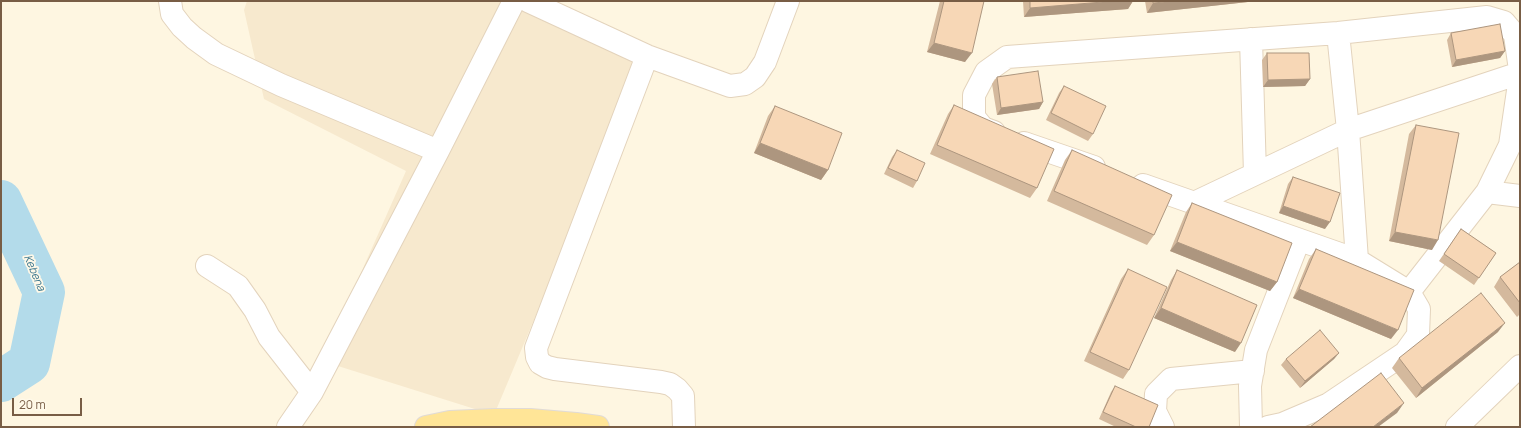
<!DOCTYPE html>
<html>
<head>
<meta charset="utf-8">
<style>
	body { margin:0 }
	#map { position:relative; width:1521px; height:428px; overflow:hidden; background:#fef6e1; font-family:Manrope,sans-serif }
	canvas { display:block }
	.frame { position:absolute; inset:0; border:2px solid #785d45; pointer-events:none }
	.scale { position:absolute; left:12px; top:398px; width:70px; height:18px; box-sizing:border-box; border:2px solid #785d45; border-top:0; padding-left:5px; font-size:12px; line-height:14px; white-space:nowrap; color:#785d45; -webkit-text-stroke:3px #fff9e9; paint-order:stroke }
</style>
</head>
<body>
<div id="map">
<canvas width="1521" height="428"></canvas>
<div class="frame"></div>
<div class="scale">20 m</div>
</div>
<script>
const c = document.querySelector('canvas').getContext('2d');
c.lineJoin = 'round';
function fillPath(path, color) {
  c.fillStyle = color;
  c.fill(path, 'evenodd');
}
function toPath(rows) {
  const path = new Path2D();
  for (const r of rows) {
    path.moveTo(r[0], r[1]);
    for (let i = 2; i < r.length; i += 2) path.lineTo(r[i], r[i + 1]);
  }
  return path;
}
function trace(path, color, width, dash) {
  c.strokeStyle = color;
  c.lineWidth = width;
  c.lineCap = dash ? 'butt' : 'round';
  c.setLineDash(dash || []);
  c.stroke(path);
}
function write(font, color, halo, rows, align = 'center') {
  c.font = font + ' Manrope,sans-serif';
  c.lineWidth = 3.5;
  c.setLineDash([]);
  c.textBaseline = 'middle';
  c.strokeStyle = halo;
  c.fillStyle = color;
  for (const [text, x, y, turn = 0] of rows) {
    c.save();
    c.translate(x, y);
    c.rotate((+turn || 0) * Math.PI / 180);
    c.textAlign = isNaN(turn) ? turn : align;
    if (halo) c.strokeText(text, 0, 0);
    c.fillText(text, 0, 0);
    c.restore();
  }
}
const residential = toPath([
	[247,1,543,1,643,60,494,415,322,361,406,171,264,99,244,10]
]);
const river = toPath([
	[1,201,44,292,29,363,1,381]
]);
const minor = toPath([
	[170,1,172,14,182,27,194,38,216,54,281,85,438,151],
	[528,1,647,56,730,86,745,84,755,77,765,62,788,1],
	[1251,39,1255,174],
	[647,56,536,348,537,357,540,363,547,367,555,369,661,382,670,384,677,389,683,396,684,427],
	[994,132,983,128,974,117,974,95,986,72,1007,57,1338,33,1487,17,1504,22,1515,35,1520,70],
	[1024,143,1094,167],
	[1143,185,1357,260],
	[1487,192,1520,196],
	[1194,203,1348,130,1520,73],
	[207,266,238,286,255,310,269,337,312,392],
	[1409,292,1487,192,1510,145,1520,77],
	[288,427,312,392,438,151,514,1],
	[1163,427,1155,411,1156,394,1171,379,1253,371],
	[1251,427,1250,386,1256,350,1299,240],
	[1268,427,1282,424,1329,404,1405,353,1418,335,1419,309,1409,292,1357,260,1348,130,1338,33],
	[1457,427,1520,366]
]);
const major = toPath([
	[426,427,450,422,495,420,530,420,576,424,598,427]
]);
const wall = toPath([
	[940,1,984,1,965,62,927,52],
	[1023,1,1133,1,1128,9,1024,17],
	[1145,1,1257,1,1147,13],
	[1451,33,1505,51,1500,58,1452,67,1447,40],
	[1267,53,1310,79,1305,86,1263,87,1262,60],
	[997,77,1043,102,1039,109,997,115,992,84],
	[1064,86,1093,134,1088,141,1046,120,1059,93],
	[954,105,1037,188,1030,198,930,154,948,114],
	[775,106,828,170,821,180,754,153,768,116],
	[1416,125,1432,250,1389,241,1409,134],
	[897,150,917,181,913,188,884,174,892,157],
	[1072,150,1154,235,1147,245,1047,201,1065,160],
	[1293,177,1325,229,1279,213,1288,184],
	[1192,203,1277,282,1270,291,1170,251,1186,212],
	[1461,229,1496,253,1474,285,1439,261],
	[1316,249,1391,339,1293,298,1309,259],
	[1520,262,1520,314,1517,317,1494,287,1500,277],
	[1128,269,1129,370,1123,379,1084,361,1121,279],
	[1177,270,1235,352,1154,318,1171,280],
	[1498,332,1416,398,1392,368,1399,358],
	[1339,353,1334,359,1300,388,1281,365,1286,359],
	[1115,386,1149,427,1116,427,1099,419,1111,392]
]);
const shadedWall = toPath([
	[1115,1,1133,1,1128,9,1024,17,1030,8],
	[1176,1,1257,1,1147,13,1153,3],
	[934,43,972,53,965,62,927,52],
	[1505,51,1500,58,1452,67,1456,60],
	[1310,79,1305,86,1263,87,1268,80],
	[1043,102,1039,109,997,115,1001,108],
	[760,143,828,170,821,180,754,153],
	[1283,206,1330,222,1325,229,1279,213],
	[1395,232,1438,240,1432,250,1389,241],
	[1177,242,1277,282,1270,291,1170,251],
	[1299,289,1398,330,1391,339,1293,298],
	[1161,308,1241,343,1235,352,1154,318],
	[1505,323,1498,332,1416,398,1422,388],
	[1339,353,1334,359,1300,388,1305,381],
	[1404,403,1397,413,1378,427,1373,427]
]);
const building = toPath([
	[944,1,984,1,972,53,934,43,944,1],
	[1030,1,1115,1,1030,8,1030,1],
	[1153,1,1176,1,1153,3,1153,1],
	[1500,24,1505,51,1456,60,1451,33,1500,24],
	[1267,53,1309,53,1310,79,1268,80,1267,53],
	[1038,71,1043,102,1001,108,997,77,1038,71],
	[1064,86,1106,106,1093,134,1051,113,1064,86],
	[954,105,1054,149,1037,188,937,145,954,105],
	[775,106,842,133,828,170,760,143,775,106],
	[1416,125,1459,133,1438,240,1395,232,1416,125],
	[897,150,925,163,917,181,888,168,897,150],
	[1072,150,1172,195,1154,235,1054,191,1072,150],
	[1293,177,1340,193,1330,222,1283,206,1293,177],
	[1192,203,1292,243,1277,282,1177,242,1192,203],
	[1461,229,1496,253,1479,278,1444,254,1461,229],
	[1316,249,1414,290,1398,330,1299,289,1316,249],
	[1520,262,1520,303,1500,277,1520,262],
	[1128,269,1167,287,1129,370,1090,352,1128,269],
	[1177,270,1257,305,1241,343,1161,308,1177,270],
	[1481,293,1505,323,1422,388,1399,358,1481,293],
	[1320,330,1339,353,1305,381,1286,359,1320,330],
	[1381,373,1404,403,1373,427,1310,427,1381,373],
	[1115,386,1158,405,1149,427,1136,427,1103,412,1115,386]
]);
const waterNames = [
	["Kebena",34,273,67]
];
fillPath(residential, '#f7e9ce');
trace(river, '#b3dbea', 42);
trace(minor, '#e3d3bc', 24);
trace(major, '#e1dbd6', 24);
trace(minor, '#fff', 22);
trace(major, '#ffe597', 22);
fillPath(wall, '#d4b99d');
fillPath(shadedWall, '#ad967f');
fillPath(building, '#f7d7b6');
trace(building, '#ad967f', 1);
write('italic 11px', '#3c778e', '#fff9e9', waterNames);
</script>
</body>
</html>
